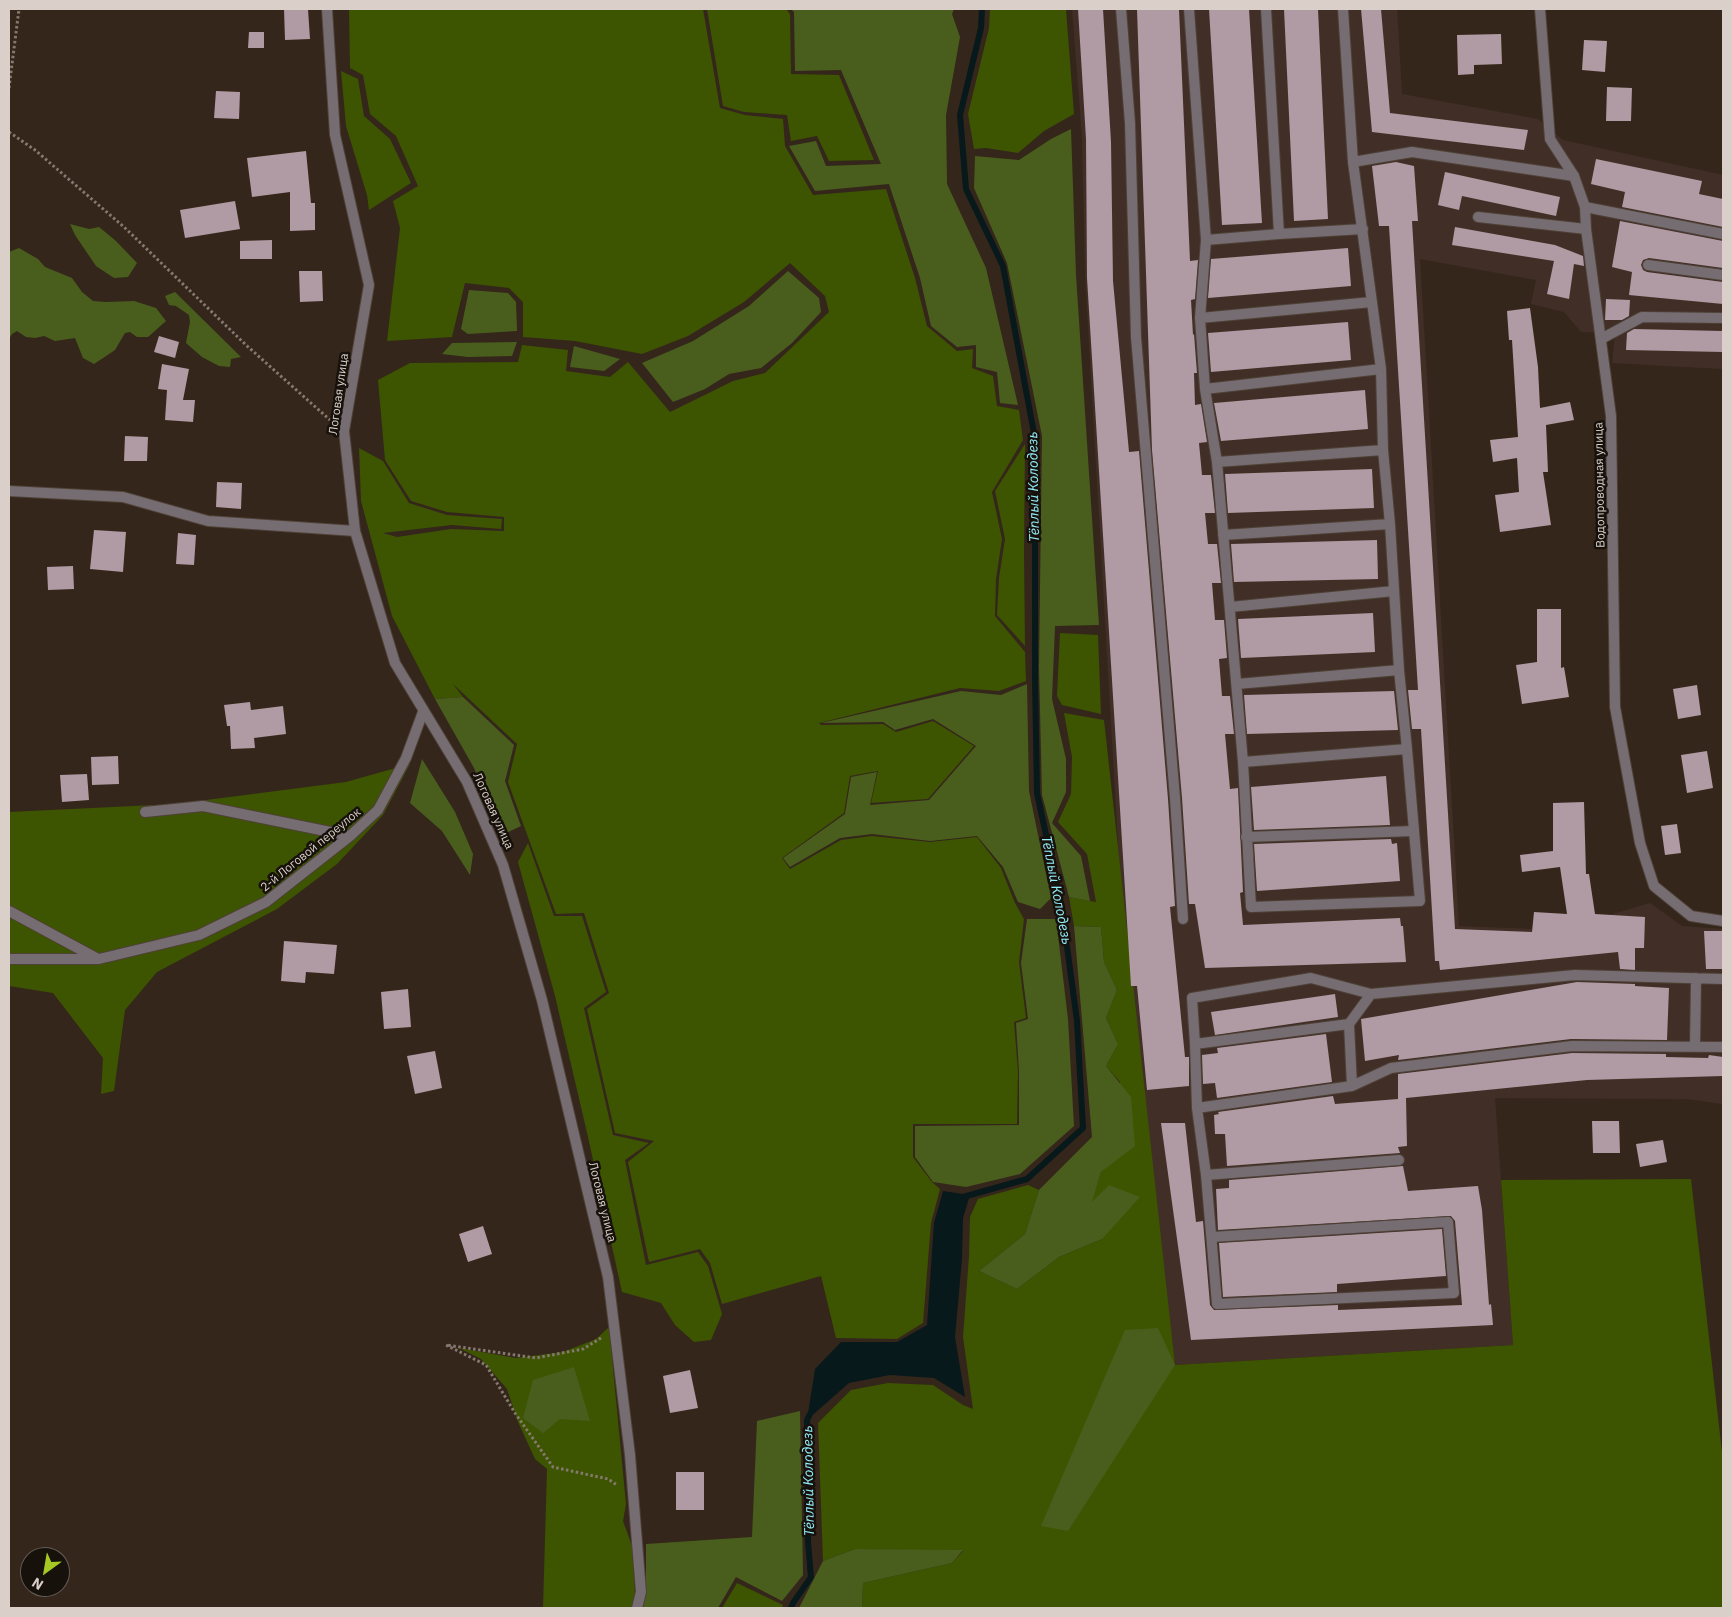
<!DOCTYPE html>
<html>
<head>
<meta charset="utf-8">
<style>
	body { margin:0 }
	#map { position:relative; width:1732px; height:1617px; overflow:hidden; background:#35261b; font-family:"IBM Plex Sans",sans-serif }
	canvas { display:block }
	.frame { position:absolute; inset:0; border:10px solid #dad0c9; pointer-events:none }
	.north { position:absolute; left:20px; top:1547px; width:50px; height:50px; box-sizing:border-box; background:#17110c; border:1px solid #655d58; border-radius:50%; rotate:212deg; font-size:14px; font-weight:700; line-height:20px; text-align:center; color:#dad0c9 }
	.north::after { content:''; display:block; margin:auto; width:18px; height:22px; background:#a5c823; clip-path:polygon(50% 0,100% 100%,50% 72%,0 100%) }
</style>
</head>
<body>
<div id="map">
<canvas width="1732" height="1617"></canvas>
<div class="frame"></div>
<div class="north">N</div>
</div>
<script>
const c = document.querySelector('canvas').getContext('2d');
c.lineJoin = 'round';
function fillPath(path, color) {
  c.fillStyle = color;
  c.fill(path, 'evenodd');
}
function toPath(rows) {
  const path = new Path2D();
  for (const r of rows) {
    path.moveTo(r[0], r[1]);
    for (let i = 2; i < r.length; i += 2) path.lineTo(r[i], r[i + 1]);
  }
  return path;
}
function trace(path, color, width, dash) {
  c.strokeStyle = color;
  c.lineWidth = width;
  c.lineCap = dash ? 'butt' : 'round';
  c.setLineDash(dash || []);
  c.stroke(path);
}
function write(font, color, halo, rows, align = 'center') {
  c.font = font + ' "IBM Plex Sans",sans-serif';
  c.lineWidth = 5;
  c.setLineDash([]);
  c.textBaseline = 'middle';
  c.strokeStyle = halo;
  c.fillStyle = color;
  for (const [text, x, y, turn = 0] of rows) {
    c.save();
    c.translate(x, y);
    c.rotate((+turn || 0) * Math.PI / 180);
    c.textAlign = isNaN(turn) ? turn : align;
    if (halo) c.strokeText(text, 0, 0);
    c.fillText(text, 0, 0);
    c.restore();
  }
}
const industrial = toPath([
	[1072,9,1397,9,1402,94,1538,119,1563,140,1723,175,1723,369,1612,363,1615,333,1581,332,1564,312,1531,304,1536,280,1420,259,1459,926,1605,932,1606,916,1650,903,1682,926,1723,929,1723,1104,1687,1099,1495,1098,1513,1345,1175,1365,1127,998,1085,275,1082,137]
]);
const green = toPath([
	[349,9,393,9,395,10,397,9,703,9,720,108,745,115,783,119,785,146,813,195,886,189,915,278,927,326,957,351,973,349,972,368,993,376,997,406,1019,410,1023,440,992,492,1002,539,996,579,995,616,1025,652,1026,681,999,691,960,688,819,723,821,725,883,724,896,732,933,721,974,746,928,799,871,803,878,771,850,776,844,813,782,858,790,869,841,840,872,836,930,842,977,837,1001,868,1015,903,1024,919,1019,962,1026,1018,1014,1022,1018,1071,1017,1124,913,1124,913,1157,932,1182,940,1189,931,1223,923,1323,897,1339,836,1338,821,1276,722,1304,710,1263,700,1249,649,1262,628,1162,654,1141,615,1133,587,1009,609,993,584,913,556,914,508,782,517,744,453,684,463,697,435,699,392,616,361,501,359,448,383,461,409,503,447,515,502,519,501,529,452,525,383,533,397,537,451,529,504,531,504,517,447,512,411,501,385,460,378,380,410,363,518,362,522,345,568,350,566,371,610,377,628,362,670,412,733,381,765,373,829,312,825,296,790,263,744,302,688,336,642,354,575,341,523,337,523,302,509,288,465,283,452,337,387,341,400,228,393,201,418,186,396,136,370,114,363,75,350,68],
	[707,9,786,9,790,14,791,74,839,75,874,160,829,161,817,136,791,141,787,115,744,112,723,106],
	[990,9,1066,9,1074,114,1044,131,1018,153,986,148,974,149,968,114,989,28],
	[341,71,358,79,364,116,390,139,411,183,369,210,367,195,346,126],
	[1025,444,1024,553,1025,646,997,615,999,578,1005,539,995,491],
	[1060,633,1098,635,1101,714,1062,705,1057,696],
	[1064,713,1104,720,1175,1365,1513,1345,1501,1180,1691,1179,1723,1461,1723,1608,862,1608,863,1583,952,1563,963,1551,855,1549,823,1561,818,1423,851,1390,888,1383,933,1385,963,1405,973,1409,963,1337,969,1256,970,1217,978,1199,1028,1185,1039,1190,1025,1234,979,1271,1017,1289,1059,1257,1102,1239,1091,1203,1101,1172,1110,1164,1120,1082,1106,1066,1118,1044,1106,1018,1117,990,1104,962,1101,927,1074,926,1069,897,1096,902,1087,854,1058,822,1071,794,1072,757],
	[410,764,383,815,337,864,277,909,157,972,125,1010,114,1091,101,1094,103,1058,53,993,9,986,9,812,175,804,346,782],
	[528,843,554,916,582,916,606,992,584,1008,613,1135,649,1143,625,1160,646,1265,698,1252,708,1266,722,1314,711,1340,694,1342,675,1325,661,1303,622,1292,588,1137,555,996,518,862],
	[609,1327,626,1504,623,1521,632,1546,635,1593,632,1608,543,1608,547,1469,535,1459,518,1422,507,1389,481,1359,459,1348,516,1358,563,1352,596,1339],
	[737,1583,783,1605,782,1608,722,1608]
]);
const forest = toPath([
	[791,9,954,9,952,14,960,37,946,115,947,184,986,268,1018,405,1000,403,997,372,976,367,976,345,957,347,931,326,920,278,889,184,815,191,789,146,816,141,826,166,881,164,841,70,795,71,794,12],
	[1071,129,1076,275,1099,625,1055,626,1052,699,1066,759,1066,792,1052,823,1081,856,1090,901,1069,897,1042,795,1039,666,1042,436,1007,263,974,188,975,156,1019,160,1051,139],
	[70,224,89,229,99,227,116,241,137,263,128,277,114,278,96,266,75,235],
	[19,248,38,259,45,267,72,278,82,292,93,301,105,302,134,301,156,308,166,321,148,337,137,337,130,332,125,333,115,350,94,364,83,358,75,338,55,341,44,336,35,338,26,337,17,331,12,334,9,339,9,252],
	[788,271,819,298,821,312,792,343,761,368,729,374,705,389,673,402,642,363,693,341,749,306],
	[469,290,508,293,516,302,517,331,468,334,461,329],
	[175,292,241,357,231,359,230,367,219,366,202,357,186,343,190,322,189,315,176,306,169,305,165,296],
	[517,342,512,356,468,357,442,354,452,343],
	[574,346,620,359,604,371,570,367],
	[1027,684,1029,791,1051,898,1040,909,1018,902,1003,867,977,836,930,841,872,834,840,838,790,867,783,858,845,814,851,777,877,772,870,805,929,800,976,746,933,719,895,730,883,722,821,723,961,691,1001,695],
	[463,697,514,745,505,781,521,826,502,835,474,768,435,699],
	[422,759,455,812,473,854,470,875,442,831,410,803],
	[1027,919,1056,919,1068,1019,1074,1126,1020,1174,966,1187,933,1182,915,1157,915,1126,1019,1125,1019,1071,1016,1023,1028,1019,1021,963],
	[1074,926,1101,927,1104,962,1117,990,1106,1018,1118,1044,1106,1066,1131,1097,1135,1146,1101,1172,1092,1202,1109,1185,1140,1197,1102,1239,1059,1257,1017,1289,979,1271,1025,1234,1039,1190,1092,1137],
	[1158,1328,1175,1365,1068,1531,1041,1526,1125,1330],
	[574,1367,590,1421,560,1419,543,1433,523,1418,533,1380],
	[800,1411,803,1575,782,1601,736,1577,718,1608,643,1608,646,1592,646,1544,752,1537,757,1421],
	[855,1549,963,1550,952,1563,863,1583,862,1608,799,1608,823,1561]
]);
const water = toPath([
	[943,1191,970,1195,963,1218,962,1259,955,1337,965,1397,934,1378,890,1375,849,1383,807,1420,815,1369,841,1342,897,1342,927,1325,934,1223]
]);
const stream = toPath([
	[963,1197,1027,1179,1083,1128,1077,1021,1062,909,1037,793,1035,679,1035,439,1003,266,966,189,960,115,981,28,982,9],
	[791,1608,793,1603,811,1577,808,1542,807,1420,810,1414]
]);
const building = toPath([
	[284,9,308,9,310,39,285,40],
	[1078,9,1103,9,1111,142,1113,281,1129,452,1139,451,1168,799,1175,906,1170,907,1185,1057,1189,1057,1189,1086,1147,1090,1137,986,1131,986,1087,278,1086,139],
	[1137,9,1179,9,1190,261,1198,260,1195,299,1191,300,1193,335,1194,334,1197,373,1194,373,1195,405,1201,404,1207,442,1199,443,1202,475,1211,475,1215,513,1205,513,1208,544,1217,544,1221,583,1212,583,1215,620,1224,620,1227,658,1219,659,1222,696,1230,696,1234,734,1225,734,1230,789,1238,788,1243,892,1240,893,1243,925,1400,918,1401,926,1403,926,1406,962,1205,968,1195,904,1189,904,1182,798,1152,450],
	[1209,9,1249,9,1262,223,1222,225],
	[1284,9,1318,9,1328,219,1294,221],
	[1361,9,1381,9,1390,113,1528,130,1524,150,1372,132],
	[249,32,264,32,264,48,248,48],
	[1501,34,1502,64,1474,65,1474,74,1458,75,1457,35],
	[1584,40,1607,41,1605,72,1582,70],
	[1607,87,1632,88,1631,121,1606,121],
	[216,91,240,92,239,119,214,118],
	[306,151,311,203,315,203,315,230,290,231,290,192,252,197,247,158],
	[1596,159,1702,181,1699,194,1723,199,1723,227,1622,207,1625,192,1591,184],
	[1396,162,1414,166,1418,221,1412,221,1455,929,1532,932,1534,912,1567,914,1560,867,1522,872,1520,855,1553,851,1553,803,1584,802,1586,874,1589,874,1595,914,1645,917,1644,948,1635,948,1635,970,1620,969,1618,952,1440,970,1439,961,1435,961,1421,729,1412,729,1408,690,1418,690,1389,226,1379,226,1372,166],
	[1445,172,1560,197,1556,216,1462,196,1459,210,1438,205],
	[235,201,240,229,185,238,180,210],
	[1620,221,1723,241,1723,268,1649,258,1643,260,1641,265,1643,270,1647,272,1723,282,1723,304,1629,295,1632,272,1612,267],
	[1455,227,1555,245,1583,256,1584,266,1574,264,1569,299,1547,294,1554,261,1452,245],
	[272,240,272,259,240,259,240,241],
	[1348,248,1351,286,1208,298,1211,259],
	[299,271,322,271,323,301,300,302],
	[1606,299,1630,300,1629,316,1622,320,1605,320],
	[1530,308,1538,367,1540,408,1570,402,1574,420,1546,425,1548,472,1543,472,1551,525,1500,532,1495,495,1519,492,1517,458,1493,462,1490,440,1518,437,1512,340,1509,340,1507,311],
	[1348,322,1351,360,1211,372,1208,333],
	[1634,329,1723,331,1723,352,1626,350,1627,333],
	[159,336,179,342,175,358,154,352],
	[162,364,189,369,183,400,195,400,193,422,165,420,167,390,158,389],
	[1365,390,1368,429,1221,441,1214,403],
	[125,436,148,437,147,461,124,461],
	[1372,469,1374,508,1228,513,1225,474],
	[217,482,242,483,241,509,216,507],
	[94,530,126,532,123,572,90,569],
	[178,533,196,535,194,565,176,564],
	[1377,540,1378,579,1234,582,1231,544],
	[73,566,74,589,48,590,47,567],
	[1537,609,1561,609,1561,668,1564,667,1569,697,1522,704,1516,665,1537,662],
	[1373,613,1375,652,1241,658,1238,619],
	[1697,685,1701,715,1678,719,1673,689],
	[1394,691,1398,730,1247,734,1244,695],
	[250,702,251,710,283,706,286,734,254,738,255,748,231,749,230,726,227,726,224,705],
	[1707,751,1713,788,1687,793,1681,755],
	[118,756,119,784,92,785,91,757],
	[87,774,89,800,62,802,60,775],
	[1386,776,1390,825,1254,830,1251,787],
	[1677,824,1681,853,1665,855,1661,826],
	[1391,839,1392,844,1397,843,1400,881,1257,891,1254,844],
	[1704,931,1723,931,1723,969,1706,969],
	[284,941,337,945,334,974,306,972,305,983,281,981],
	[1577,982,1635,984,1635,986,1669,988,1667,1040,1571,1039,1398,1060,1399,1055,1365,1061,1361,1019],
	[408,989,411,1027,384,1029,381,992],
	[1335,994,1338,1017,1215,1035,1211,1012],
	[1326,1034,1332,1082,1217,1098,1215,1083,1203,1084,1202,1055,1218,1053,1217,1048],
	[435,1051,442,1088,415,1094,407,1056],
	[1572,1053,1666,1054,1666,1057,1708,1058,1709,1055,1723,1057,1723,1076,1587,1080,1406,1098,1407,1146,1398,1147,1400,1153,1227,1166,1225,1134,1215,1134,1214,1115,1219,1114,1218,1112,1333,1096,1335,1104,1398,1099,1398,1074],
	[1592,1121,1619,1121,1620,1153,1593,1153],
	[1161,1123,1185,1123,1196,1222,1203,1221,1210,1305,1214,1310,1338,1305,1338,1310,1462,1305,1455,1221,1451,1216,1218,1230,1216,1189,1229,1188,1229,1180,1403,1166,1408,1191,1478,1186,1482,1210,1489,1305,1491,1304,1493,1325,1191,1340],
	[1663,1140,1667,1162,1640,1167,1636,1144],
	[483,1226,492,1254,468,1262,459,1234],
	[1442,1229,1446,1276,1337,1284,1337,1292,1223,1297,1219,1243],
	[690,1370,698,1408,670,1413,663,1376],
	[676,1472,704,1472,704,1510,676,1510]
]);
const path = toPath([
	[9,88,19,9],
	[9,132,35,150,124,227,246,345,330,420],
	[601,1338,583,1349,536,1358,446,1345,486,1365,515,1413,553,1467,608,1479,617,1485]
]);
const service = toPath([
	[1121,9,1130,123,1136,337,1175,798,1183,919],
	[1189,9,1206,240],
	[1266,9,1279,234,1363,229],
	[1353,162,1412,152,1574,176],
	[1585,207,1723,234],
	[1478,217,1586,229],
	[1279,234,1206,240,1200,318,1205,389,1217,462,1243,762,1251,907,1420,901,1407,749,1399,670,1390,524,1383,450,1381,369,1353,162,1343,9],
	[1648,265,1723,275],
	[1200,318,1372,302],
	[1601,339,1642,317,1723,318],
	[1205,389,1381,369],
	[1217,462,1383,450],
	[9,491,123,497,208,521,355,531],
	[1223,535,1390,524],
	[1230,607,1394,591],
	[1237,684,1399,670],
	[1243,762,1407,749],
	[145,812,203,806,350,836],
	[1246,837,1414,831],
	[9,911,98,959],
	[9,959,99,959,199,935,266,902,350,836,378,810,406,758,423,712],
	[1195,1044,1349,1024],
	[1695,1046,1696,978],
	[1352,1086,1349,1024,1371,994],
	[1197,1108,1352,1086,1391,1068,1572,1046,1723,1047],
	[1206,1175,1399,1160],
	[1212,1237,1448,1222,1454,1293,1217,1304,1206,1175,1197,1108,1195,1044,1192,998,1311,978,1371,994,1575,975,1723,979]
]);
const minor = toPath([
	[327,9,335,135,369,285,344,431,355,531,395,663,467,782,503,865,542,1000,608,1277,630,1455,641,1592,637,1608],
	[1540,9,1550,139,1574,176,1585,207,1586,229,1611,416,1615,707,1640,843,1654,886,1691,916,1723,921]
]);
const streetNames = [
	["Логовая улица",339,394,-82],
	["Водопроводная улица",1600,485,-91],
	["Логовая улица",493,811,66],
	["2-й Логовой переулок",311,850,-39],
	["Логовая улица",602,1202,76]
];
const waterNames = [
	["Тёплый Колодезь",1034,487,-91],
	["Тёплый Колодезь",1056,890,79],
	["Тёплый Колодезь",809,1481,-91]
];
fillPath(industrial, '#412f27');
fillPath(green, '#3d5400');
fillPath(forest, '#495e1d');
fillPath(water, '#08191b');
trace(stream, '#08191b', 6);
fillPath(building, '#b09aa3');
trace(service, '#4f4137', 12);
trace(minor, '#4f4137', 12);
trace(path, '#857970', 3, [2.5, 2.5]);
trace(service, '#766d72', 10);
trace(minor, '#766d72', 10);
write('12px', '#dad0c9', '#17110c', streetNames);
write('italic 14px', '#94eefb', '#17110c', waterNames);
</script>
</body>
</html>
